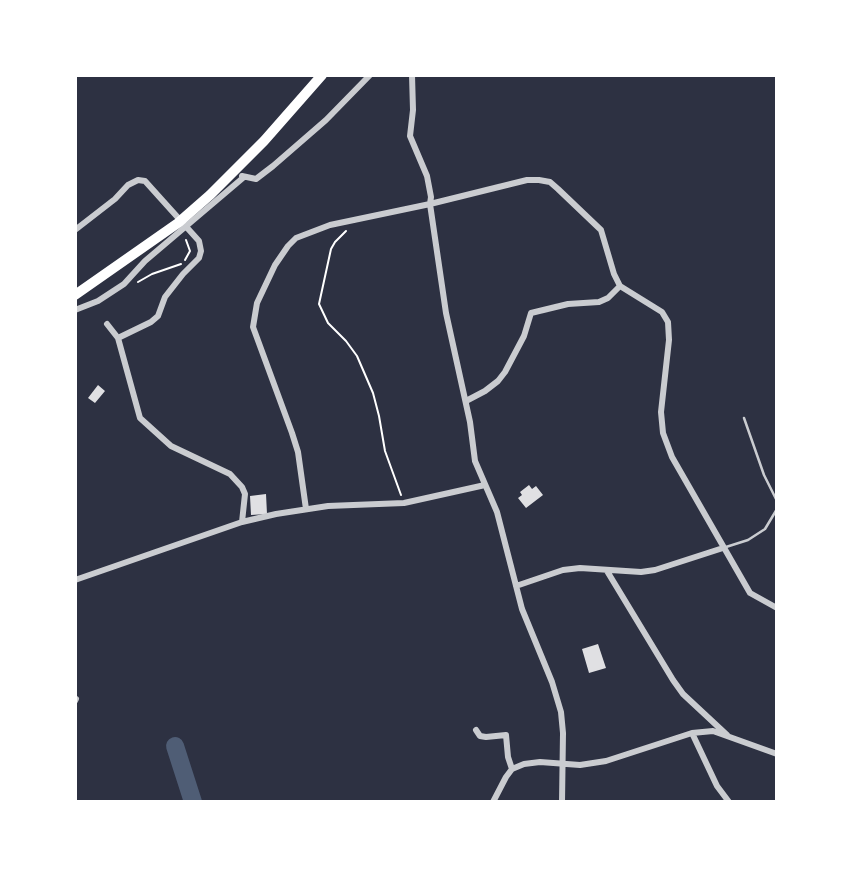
<!DOCTYPE html>
<html>
<head>
<meta charset="utf-8">
<style>
	body { margin:0 }
	#map { position:relative; width:852px; height:877px; overflow:hidden; background:#2d3142; font-family:"Archivo Narrow",sans-serif }
	canvas { display:block }
	.frame { position:absolute; inset:0; border:77px solid #fff; pointer-events:none }
</style>
</head>
<body>
<div id="map">
<canvas width="852" height="877"></canvas>
<div class="frame"></div>
</div>
<script>
const c = document.querySelector('canvas').getContext('2d');
c.lineJoin = 'round';
function toPath(rows) {
  const path = new Path2D();
  for (const r of rows) {
    path.moveTo(r[0], r[1]);
    for (let i = 2; i < r.length; i += 2) path.lineTo(r[i], r[i + 1]);
  }
  return path;
}
function trace(path, color, width, dash) {
  c.strokeStyle = color;
  c.lineWidth = width;
  c.lineCap = dash ? 'butt' : 'round';
  c.setLineDash(dash || []);
  c.stroke(path);
}
function fillPath(path, color) {
  c.fillStyle = color;
  c.fill(path, 'evenodd');
}
const river = toPath([
	[175,746,193,802]
]);
const building = toPath([
	[98,385,105,391,95,403,88,398],
	[529,485,532,489,536,486,543,495,526,508,518,498,522,495,520,492],
	[266,494,267,514,251,515,250,496],
	[598,644,606,668,589,673,582,649]
]);
const path = toPath([
	[346,231,335,242,331,249,319,304,328,323,346,341,357,356,373,393,379,416,385,451,401,495],
	[185,260,190,251,186,240],
	[138,282,152,274,181,264]
]);
const service = toPath([
	[744,418,764,475,777,501],
	[726,547,748,540,765,529,777,509]
]);
const minor = toPath([
	[412,75,413,110,410,136,427,176,431,197,430,204,446,313,470,422,475,461,497,512,522,609,552,682,561,712,563,733,562,802],
	[242,176,256,179,273,166,326,120,370,75],
	[75,230,115,199,128,185,138,180,145,181,199,241,201,251,199,258,183,274,165,297,158,316,151,322,118,338],
	[75,310,98,301,124,284,145,261,244,177],
	[107,324,118,338,140,418,171,446,230,474,242,487,245,494,242,522],
	[466,401,485,391,498,381,505,372,524,336,531,313,568,304,599,302,608,298,620,286],
	[306,509,298,452,292,433,253,327,257,303,275,265,288,246,296,238,330,225,430,204,527,180,539,180,550,182,558,189,601,230,614,274,620,286,662,312,668,322,669,340,661,412,663,433,672,457,750,593,777,608],
	[607,571,673,680,683,694,727,735],
	[75,580,242,522,276,514,328,506,404,503,485,485],
	[516,586,563,570,580,568,641,572,655,570,723,548],
	[75,701,76,699],
	[476,730,480,736,486,737,506,735,508,757,512,769],
	[692,733,717,786,729,802],
	[493,802,506,777,512,769,524,764,540,762,580,765,606,761,692,733,713,731,777,754]
]);
const trunk = toPath([
	[75,295,178,223,210,195,264,141,322,75]
]);
trace(river, '#4f5d75', 18);
fillPath(building, '#e0e0e3');
trace(path, '#fff', 2);
trace(service, '#caccd0', 2.5);
trace(minor, '#caccd0', 6);
trace(trunk, '#fff', 10);
</script>
</body>
</html>
